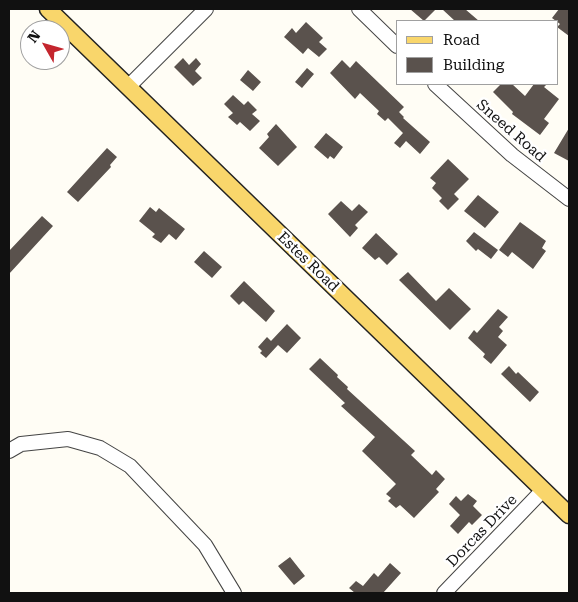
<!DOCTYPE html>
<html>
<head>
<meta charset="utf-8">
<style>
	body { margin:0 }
	#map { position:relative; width:578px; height:602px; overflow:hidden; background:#fffdf5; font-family:"Roboto Serif",serif }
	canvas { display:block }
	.frame { position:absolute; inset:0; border:10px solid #111; pointer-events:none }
	.legend { position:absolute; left:396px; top:20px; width:162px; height:65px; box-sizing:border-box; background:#fff; border:1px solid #a0a0a0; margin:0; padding:6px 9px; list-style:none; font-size:15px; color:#111 }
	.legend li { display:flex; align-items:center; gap:10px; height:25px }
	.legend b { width:25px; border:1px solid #a0a0a0 }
	.north { position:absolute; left:20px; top:20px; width:50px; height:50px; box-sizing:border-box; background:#fff; border:1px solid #a0a0a0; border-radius:50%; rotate:308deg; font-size:14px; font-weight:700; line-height:20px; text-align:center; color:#111 }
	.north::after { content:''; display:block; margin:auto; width:18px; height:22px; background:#c4262e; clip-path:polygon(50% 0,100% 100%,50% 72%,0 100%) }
</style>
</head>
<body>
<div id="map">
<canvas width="578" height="602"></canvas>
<div class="frame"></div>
<ul class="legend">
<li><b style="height:6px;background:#f9d66b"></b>Road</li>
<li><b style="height:14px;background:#5a524d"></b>Building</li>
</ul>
<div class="north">N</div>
</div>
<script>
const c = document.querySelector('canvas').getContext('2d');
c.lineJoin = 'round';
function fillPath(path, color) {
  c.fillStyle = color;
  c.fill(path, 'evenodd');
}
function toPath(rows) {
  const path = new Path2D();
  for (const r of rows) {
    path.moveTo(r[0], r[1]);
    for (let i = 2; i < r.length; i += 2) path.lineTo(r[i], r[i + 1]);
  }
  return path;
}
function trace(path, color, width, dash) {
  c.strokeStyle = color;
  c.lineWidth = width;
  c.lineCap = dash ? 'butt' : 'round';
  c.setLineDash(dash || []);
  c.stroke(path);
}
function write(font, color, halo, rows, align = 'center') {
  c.font = font + ' "Roboto Serif",serif';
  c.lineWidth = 5;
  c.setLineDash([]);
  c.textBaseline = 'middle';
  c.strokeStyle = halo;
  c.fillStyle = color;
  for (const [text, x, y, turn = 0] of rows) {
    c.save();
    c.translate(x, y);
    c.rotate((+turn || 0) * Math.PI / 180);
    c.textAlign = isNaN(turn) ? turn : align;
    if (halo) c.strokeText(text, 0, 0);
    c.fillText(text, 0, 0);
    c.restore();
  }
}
const building = toPath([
	[410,9,436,9,424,21],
	[442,9,465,9,479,21,455,21],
	[559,9,569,9,569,36,557,27,560,24,552,18],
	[306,22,323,38,319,42,327,49,319,57,308,48,303,54,284,37,292,28,296,33],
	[183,58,189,65,196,58,201,64,195,71,202,78,193,86,174,67],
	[342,60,350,68,356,61,404,107,399,112,404,117,403,118,430,142,420,154,406,141,400,148,394,143,403,133,388,118,385,121,377,114,379,111,360,93,355,99,330,73],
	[307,68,314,74,302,88,295,82],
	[248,70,261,82,253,91,240,80],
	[501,84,512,84,525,96,534,84,547,84,544,87,559,99,544,119,549,123,540,135,512,114,513,112,493,92],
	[233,95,244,105,248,101,257,110,252,114,260,121,250,131,240,122,237,125,228,117,233,113,224,104],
	[276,124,297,147,278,166,259,148,269,137,267,134],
	[569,128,569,161,554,153],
	[326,133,343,147,334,159,330,156,328,159,314,147],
	[107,148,117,157,110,165,111,167,78,202,67,192],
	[448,159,469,179,454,194,459,199,448,210,439,201,442,198,432,188,436,183,430,178],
	[478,195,499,212,485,228,464,211],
	[341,201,352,211,359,204,368,212,355,225,358,228,350,237,328,214],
	[150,207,156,212,159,208,185,229,176,240,169,234,161,243,152,237,155,234,139,221],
	[42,216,53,226,9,274,9,251],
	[520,222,546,241,542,248,546,251,533,269,512,252,508,257,499,250],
	[474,232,498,250,491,259,478,249,476,251,466,241],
	[376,233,398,254,387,265,379,257,375,260,362,248],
	[204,251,222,267,212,278,194,262],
	[408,272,436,301,449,288,471,309,450,330,399,280],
	[244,281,275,311,266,322,243,301,239,305,230,296],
	[498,309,508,317,499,327,503,331,498,337,507,345,491,364,483,357,485,354,468,338,474,330,477,333],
	[287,324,301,338,287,353,278,345,266,358,260,353,262,351,258,347,267,337,271,341],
	[320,358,338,375,337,377,348,387,347,389,415,451,411,455,432,475,436,470,445,479,436,489,439,492,414,518,400,505,396,508,388,501,391,498,386,494,396,484,362,451,375,437,341,406,345,403,309,369],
	[509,366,516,374,518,372,539,392,530,402,501,374],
	[468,494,477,501,473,506,482,515,472,525,469,522,458,534,450,526,460,515,449,504,456,496,461,501],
	[290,557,305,576,294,585,278,566],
	[390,563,401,573,383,593,355,593,349,588,356,581,363,586,374,573,378,577]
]);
const minor = toPath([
	[359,9,397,46],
	[435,84,512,155,569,199],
	[128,87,206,9],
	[9,451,21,444,68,439,100,448,130,466,205,545,234,593],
	[444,593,543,490]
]);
const major = toPath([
	[48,9,569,515]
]);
const streetNames = [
	["Sneed Road",511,131,41],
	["Estes Road",308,262,44],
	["Dorcas Drive",482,531,-46]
];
fillPath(building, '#5a524d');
trace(minor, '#444', 16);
trace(major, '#222', 19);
trace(minor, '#fff', 14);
trace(major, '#f9d66b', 16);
write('15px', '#111', '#fff', streetNames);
</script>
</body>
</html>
